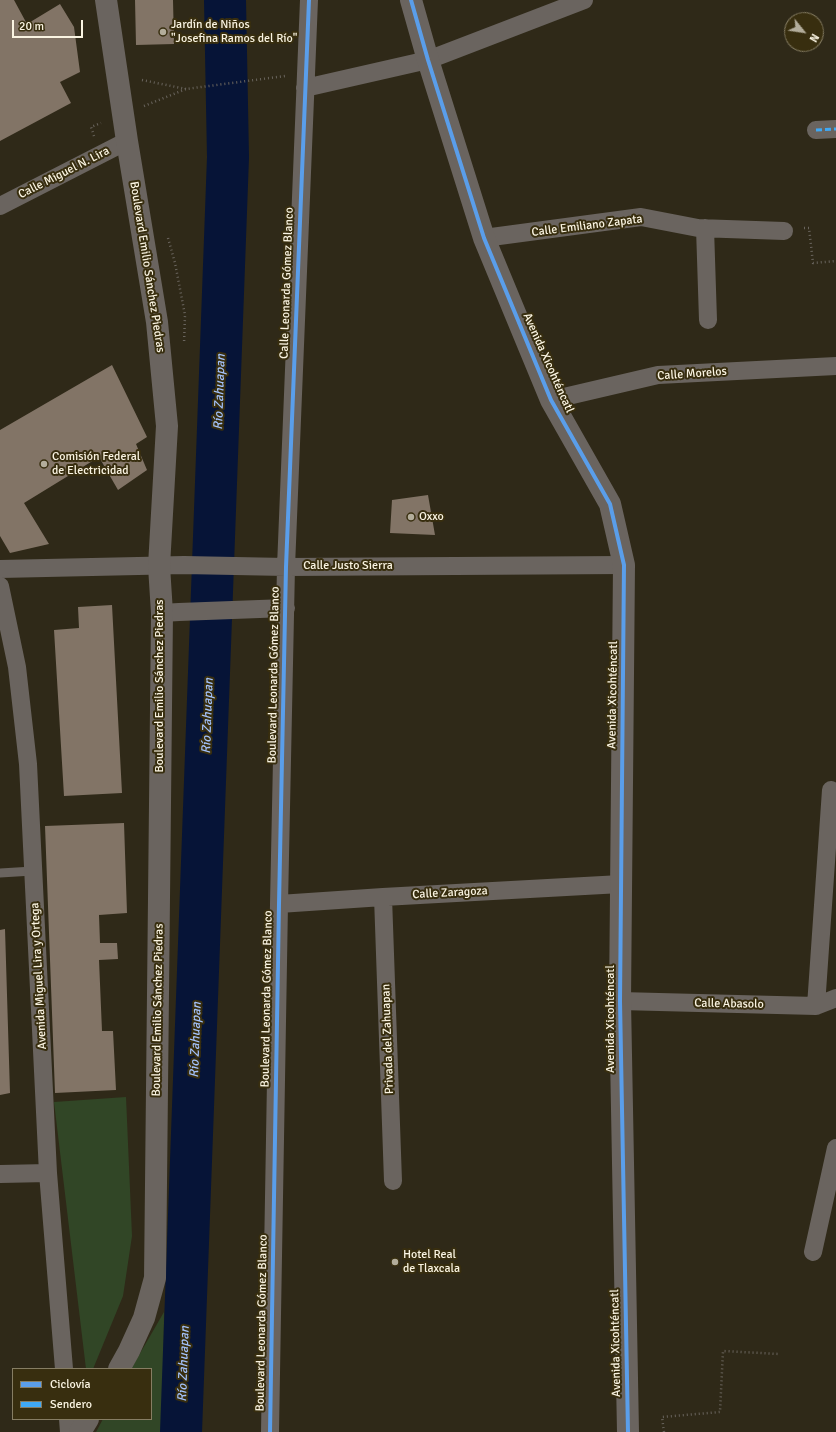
<!DOCTYPE html>
<html>
<head>
<meta charset="utf-8">
<style>
	body { margin:0 }
	#map { position:relative; width:836px; height:1432px; overflow:hidden; background:#2f2918; font-family:Signika,sans-serif }
	canvas { display:block }
	.legend { position:absolute; left:12px; top:1368px; width:140px; height:52px; box-sizing:border-box; background:#382e0f; border:1px solid #867d63; margin:0; padding:5px 7px; list-style:none; font-size:12px; color:#faf4e2 }
	.legend li { display:flex; align-items:center; gap:8px; height:20px }
	.legend b { width:20px; border:1px solid #867d63 }
	.north { position:absolute; left:784px; top:12px; width:40px; height:40px; box-sizing:border-box; background:#382e0f; border:1px solid #867d63; border-radius:50%; rotate:120deg; font-size:11px; font-weight:700; line-height:16px; text-align:center; color:#faf4e2 }
	.north::after { content:''; display:block; margin:auto; width:14px; height:18px; background:#b3ad9b; clip-path:polygon(50% 0,100% 100%,50% 72%,0 100%) }
	.scale { position:absolute; left:12px; top:20px; width:71px; height:18px; box-sizing:border-box; border:2px solid #faf4e2; border-top:0; padding-left:5px; font-size:12px; line-height:14px; white-space:nowrap; color:#faf4e2; -webkit-text-stroke:3px #382e0f; paint-order:stroke }
</style>
</head>
<body>
<div id="map">
<canvas width="836" height="1432"></canvas>
<ul class="legend">
<li><b style="height:5px;background:#5a9eea"></b>Ciclovía</li>
<li><b style="height:5px;background:#3fa9f5"></b>Sendero</li>
</ul>
<div class="north">N</div>
<div class="scale">20 m</div>
</div>
<script>
const c = document.querySelector('canvas').getContext('2d');
c.lineJoin = 'round';
function fillPath(path, color) {
  c.fillStyle = color;
  c.fill(path, 'evenodd');
}
function toPath(rows) {
  const path = new Path2D();
  for (const r of rows) {
    path.moveTo(r[0], r[1]);
    for (let i = 2; i < r.length; i += 2) path.lineTo(r[i], r[i + 1]);
  }
  return path;
}
function trace(path, color, width, dash) {
  c.strokeStyle = color;
  c.lineWidth = width;
  c.lineCap = dash ? 'butt' : 'round';
  c.setLineDash(dash || []);
  c.stroke(path);
}
function write(font, color, halo, rows, align = 'center') {
  c.font = font + ' Signika,sans-serif';
  c.lineWidth = 4;
  c.setLineDash([]);
  c.textBaseline = 'middle';
  c.strokeStyle = halo;
  c.fillStyle = color;
  for (const [text, x, y, turn = 0] of rows) {
    c.save();
    c.translate(x, y);
    c.rotate((+turn || 0) * Math.PI / 180);
    c.textAlign = isNaN(turn) ? turn : align;
    if (halo) c.strokeText(text, 0, 0);
    c.fillText(text, 0, 0);
    c.restore();
  }
}
const green = toPath([
	[126,1097,132,1236,123,1296,93,1369,86,1369,54,1102],
	[164,1312,163,1432,96,1432,103,1419,151,1419,151,1369,131,1369]
]);
const river = toPath([
	[181,1432,228,157,225,0]
]);
const building = toPath([
	[0,0,14,0,27,24,60,4,74,27,80,72,60,82,71,103,0,141],
	[135,0,173,0,174,44,136,45],
	[112,365,147,437,136,444,147,470,118,490,99,457,24,503,49,544,10,553,0,536,0,430],
	[428,495,435,535,390,533,392,500],
	[112,605,122,793,64,796,54,630,79,628,78,607],
	[124,823,127,913,99,915,100,943,117,943,118,959,99,960,102,1031,113,1031,116,1090,55,1093,45,826],
	[5,929,10,1093,0,1095,0,930]
]);
const path = toPath([
	[142,80,186,89],
	[144,106,186,89,285,76],
	[94,136,91,127,101,123],
	[804,228,809,228,813,263,836,261],
	[168,238,175,263,185,315,184,344],
	[664,1432,662,1417,720,1412,723,1351,779,1354]
]);
const service = toPath([
	[0,873,33,871]
]);
const minor = toPath([
	[305,88,428,60,584,0],
	[816,130,836,129],
	[0,206,127,141],
	[705,228,708,320],
	[484,238,641,217,698,228,784,231],
	[551,400,658,375,836,366],
	[0,569,184,565,286,567,624,565],
	[0,586,17,667,28,764,48,1173,64,1369],
	[162,613,179,612,286,608],
	[383,897,393,1181],
	[279,904,383,897,621,884],
	[620,1001,816,1006,836,998],
	[816,1006,831,790],
	[0,1174,48,1173],
	[813,1252,836,1148],
	[68,1419,69,1432],
	[270,1432,279,904,286,567,309,0]
]);
const tertiary = toPath([
	[106,0,127,141,157,322,167,426,159,566,162,613,155,1278,144,1318,129,1351,119,1369],
	[411,0,428,60,484,238,551,400,610,504,624,565,620,1001,628,1432],
	[80,1432,88,1419]
]);
const quiet = toPath([
	[816,130,836,129]
]);
const cycleway = toPath([
	[411,0,428,60,484,238,551,400,610,504,624,565,620,1001,628,1432],
	[270,1432,279,904,286,567,309,0]
]);
const markers = [
	[163,32,4,"#b3ad9b"],
	[44,464,4,"#b3ad9b"],
	[411,517,4,"#b3ad9b"],
	[395,1262,4,"#b3ad9b"]
];
const poiNames = [
	["Jardín de Niños",171,25],
	["\"Josefina Ramos del Río\"",171,39],
	["Comisión Federal",52,457],
	["de Electricidad",52,471],
	["Oxxo",419,517],
	["Hotel Real",403,1255],
	["de Tlaxcala",403,1269]
];
const streetNames = [
	["Calle Miguel N. Lira",64,173,-27],
	["Calle Emiliano Zapata",587,226,-7],
	["Boulevard Emilio Sánchez Piedras",147,267,81],
	["Calle Leonarda Gómez Blanco",287,283,-88],
	["Avenida Xicohténcatl",548,363,66],
	["Calle Morelos",692,374,-4],
	["Calle Justo Sierra",348,566],
	["Boulevard Leonarda Gómez Blanco",274,675,-89],
	["Boulevard Emilio Sánchez Piedras",160,686,-90],
	["Avenida Xicohténcatl",613,695,-89],
	["Calle Zaragoza",450,893,-3],
	["Avenida Miguel Lira y Ortega",39,976,-93],
	["Boulevard Leonarda Gómez Blanco",267,999,-89],
	["Calle Abasolo",729,1004,1],
	["Boulevard Emilio Sánchez Piedras",158,1010,-89],
	["Avenida Xicohténcatl",611,1019,-90],
	["Privada del Zahuapan",388,1039,-92],
	["Boulevard Leonarda Gómez Blanco",262,1323,-89],
	["Avenida Xicohténcatl",616,1343,-91]
];
const waterNames = [
	["Río Zahuapan",220,392,-88],
	["Río Zahuapan",208,716,-88],
	["Río Zahuapan",196,1040,-88],
	["Río Zahuapan",184,1364,-88]
];
fillPath(green, '#314626');
trace(river, '#061437', 42);
fillPath(building, '#827466');
trace(path, '#69645d', 2.5, [1, 3]);
trace(service, '#6a645f', 9);
trace(minor, '#6a645f', 18);
trace(tertiary, '#6a645f', 22);
trace(quiet, '#3fa9f5', 3, [6, 3]);
trace(cycleway, '#5a9eea', 4);
for (const [x, y, r, color] of markers) {
  const dot = new Path2D();
  dot.arc(x, y, r, 0, 2 * Math.PI);
  c.fillStyle = color;
  c.fill(dot);
  trace(dot, '#382e0f', 1.5);
}
write('12px', '#faf4e2', '#382e0f', poiNames, 'left');
write('12px', '#faf4e2', '#382e0f', streetNames);
write('italic 13px', '#a3c2fb', '#382e0f', waterNames);
</script>
</body>
</html>
